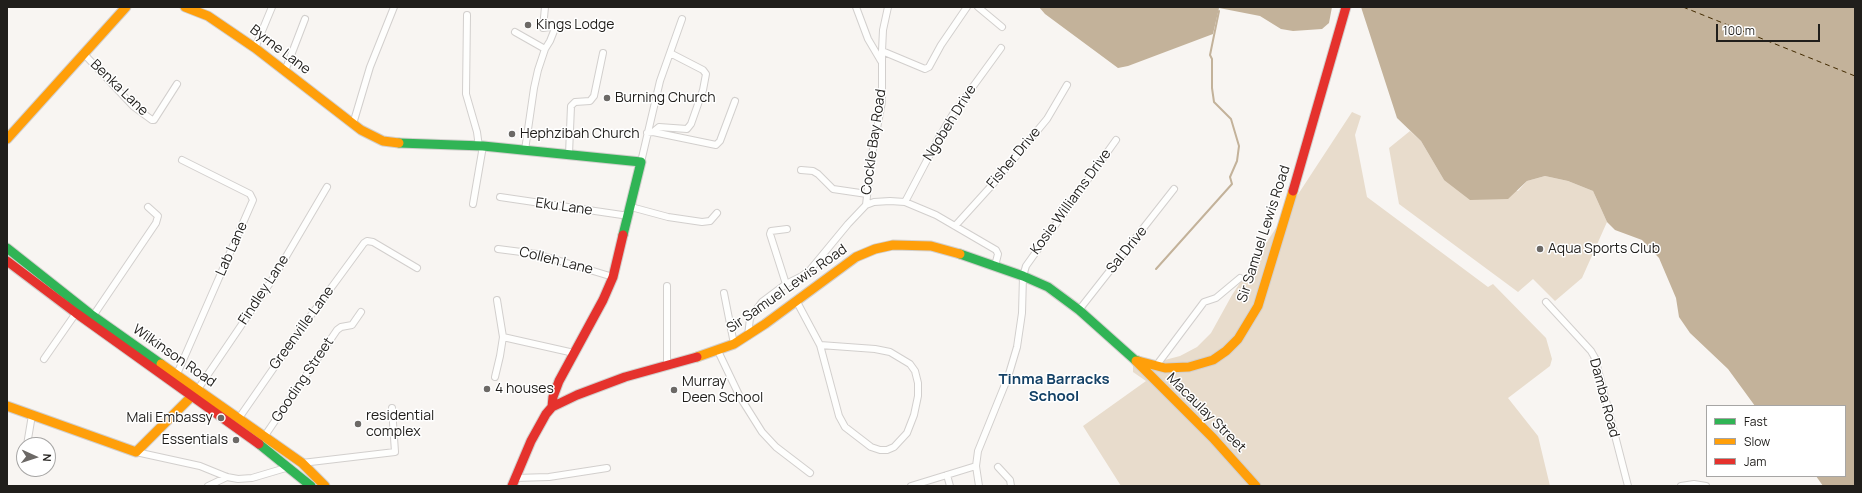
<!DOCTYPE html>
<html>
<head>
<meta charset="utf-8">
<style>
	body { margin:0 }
	#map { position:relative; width:1862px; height:493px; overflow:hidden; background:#f8f5f2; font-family:Manrope,sans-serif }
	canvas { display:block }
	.frame { position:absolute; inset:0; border:8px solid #201e1b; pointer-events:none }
	.legend { position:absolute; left:1706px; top:405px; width:140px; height:72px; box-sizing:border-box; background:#fff; border:1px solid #a6a5a4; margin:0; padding:5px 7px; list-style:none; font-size:12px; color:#201e1b }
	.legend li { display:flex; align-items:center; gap:8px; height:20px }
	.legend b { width:20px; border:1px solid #a6a5a4 }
	.north { position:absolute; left:16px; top:437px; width:40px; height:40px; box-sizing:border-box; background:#fff; border:1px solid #a6a5a4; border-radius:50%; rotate:93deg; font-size:11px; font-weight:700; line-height:16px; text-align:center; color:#201e1b }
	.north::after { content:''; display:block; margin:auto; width:14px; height:18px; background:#6c6966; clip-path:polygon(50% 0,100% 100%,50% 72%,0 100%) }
	.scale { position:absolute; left:1716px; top:24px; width:104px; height:18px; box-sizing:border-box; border:2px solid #201e1b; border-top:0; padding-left:5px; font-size:12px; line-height:14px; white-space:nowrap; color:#201e1b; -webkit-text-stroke:3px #fff; paint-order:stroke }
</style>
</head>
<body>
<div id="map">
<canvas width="1862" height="493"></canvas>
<div class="frame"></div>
<ul class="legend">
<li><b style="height:5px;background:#30b455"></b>Fast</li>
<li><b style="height:5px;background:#ff9f0a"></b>Slow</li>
<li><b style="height:5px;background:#e5322d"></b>Jam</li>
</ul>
<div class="north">N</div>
<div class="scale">100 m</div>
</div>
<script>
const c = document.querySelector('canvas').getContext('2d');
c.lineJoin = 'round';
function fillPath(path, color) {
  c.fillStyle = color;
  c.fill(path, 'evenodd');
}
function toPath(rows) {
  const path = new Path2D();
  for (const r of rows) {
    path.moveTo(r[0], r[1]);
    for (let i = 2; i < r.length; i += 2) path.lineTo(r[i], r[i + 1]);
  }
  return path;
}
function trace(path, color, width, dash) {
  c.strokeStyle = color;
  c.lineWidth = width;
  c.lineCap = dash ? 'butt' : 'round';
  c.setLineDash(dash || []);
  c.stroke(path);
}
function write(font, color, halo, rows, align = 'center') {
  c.font = font + ' Manrope,sans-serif';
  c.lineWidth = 3;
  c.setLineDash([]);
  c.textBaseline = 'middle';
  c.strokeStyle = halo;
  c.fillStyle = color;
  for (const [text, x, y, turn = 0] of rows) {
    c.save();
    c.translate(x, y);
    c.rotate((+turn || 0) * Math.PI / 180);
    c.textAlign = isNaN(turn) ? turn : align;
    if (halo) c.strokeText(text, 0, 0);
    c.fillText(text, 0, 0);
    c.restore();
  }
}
const green = toPath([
	[1352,112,1361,116,1355,135,1367,197,1488,287,1493,284,1546,338,1552,359,1550,366,1508,398,1538,436,1550,486,1121,486,1083,426,1146,381,1133,372,1133,365,1136,362,1161,361,1180,356,1197,347,1211,333,1232,295],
	[1410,131,1421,141,1444,180,1518,191,1527,181,1545,176,1568,181,1593,191,1607,222,1582,278,1555,301,1533,279,1518,292,1399,204,1389,148]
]);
const water = toPath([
	[1039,7,1332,7,1329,23,1322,29,1293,31,1281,29,1260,16,1219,8,1213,34,1128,66,1118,68,1045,14],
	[1361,7,1855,7,1855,486,1823,486,1816,476,1845,476,1845,406,1755,406,1728,369,1690,333,1679,317,1676,298,1659,258,1642,240,1615,230,1607,222,1593,191,1568,181,1545,176,1527,181,1508,199,1470,200,1444,180,1421,141,1397,118]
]);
const stream = toPath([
	[1156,269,1232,184,1230,177,1237,161,1239,146,1231,119,1214,102,1212,88,1212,59,1210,55,1219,11]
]);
const ferry = toPath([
	[1683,7,1855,76]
]);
const street = toPath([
	[856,7,868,39,881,61],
	[978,7,1002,27],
	[467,15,466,94,477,132,479,147],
	[515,32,545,49],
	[255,48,272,7],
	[882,51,925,69,929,67,941,45,967,7],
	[84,54,133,106,152,120,154,120,177,84],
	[285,71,305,19],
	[353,124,370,67,394,7],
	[653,132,716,145,720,141,735,101],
	[647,133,653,132,659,127,687,129,691,124,703,90,706,74,703,70,670,53],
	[525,150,534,88,538,70,545,49,550,41,556,26,543,28,545,7],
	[569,154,571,106,575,102,590,101,594,96,603,53],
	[641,162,660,81,682,19],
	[801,170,813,171,818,174,833,189,867,194],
	[500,197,629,216],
	[905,202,937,141,953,114,1001,48],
	[473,204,483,146],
	[866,205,871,160,882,102,882,51,883,30,888,7],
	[631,207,668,217,702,222,710,221,717,213],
	[955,226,993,184,1047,119,1067,85],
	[498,249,537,254,613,277],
	[786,284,770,234,771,231,787,229],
	[667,286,667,365],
	[724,293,734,344],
	[797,302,820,345,839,416,845,427,871,447,880,450,887,450,894,447,907,433,914,415,918,396,918,383,915,371,910,364,890,352,875,349,820,345],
	[1546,302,1591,351,1595,358,1628,486],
	[1079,310,1174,189],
	[93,316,156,223,158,216,148,207],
	[748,336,750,318,762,302,786,284,802,276,810,270,848,224,866,205,874,202,890,201,905,202,936,215,996,250,998,254,995,266],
	[503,337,574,353],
	[718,351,740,397,762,432,776,447,810,473],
	[44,359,76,313],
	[1156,366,1204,302,1216,298,1240,278],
	[177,374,253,200,250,194,182,160],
	[495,377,500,356,503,337,497,300],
	[198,389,274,277,327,187],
	[239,418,298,333,364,243,367,241,373,242,417,268],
	[264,437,337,330,341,327,352,325,361,312],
	[27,445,32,415],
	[136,452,200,466,227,477,238,479,252,478,289,467],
	[302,463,395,452,392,408],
	[998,467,1010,480,1011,486],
	[947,475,950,486],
	[515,478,549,477,607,468],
	[208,486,227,477],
	[911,486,976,466],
	[979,486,976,466,978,451,1008,377,1017,347,1022,313,1023,276,1026,266,1116,140],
	[1681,486,1694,484,1706,486]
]);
const fast = toPath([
	[399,143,483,146,641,162,623,235],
	[7,248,93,316,161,364],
	[960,254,1023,276,1048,287,1079,310,1135,360,1138,361],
	[259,444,311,486]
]);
const slow = toPath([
	[185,7,208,16,255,48,361,130,383,141,399,143],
	[7,139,126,7],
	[697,357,734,344,765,324,856,257,875,249,893,245,931,246,960,254],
	[1136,361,1213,438,1256,486],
	[1138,361,1165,368,1189,367,1213,360,1226,351,1238,339,1258,306,1293,191],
	[161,364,302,463,325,486],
	[7,406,136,452,196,392]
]);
const jam = toPath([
	[1293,191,1346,7],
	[7,261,76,313,259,444],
	[552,407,553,397,559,381,603,300,613,277,623,235],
	[512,486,531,441,546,414,552,407,577,395,625,377,697,357]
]);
const markers = [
	[528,25,4,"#6c6966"],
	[607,98,4,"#6c6966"],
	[512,134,4,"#6c6966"],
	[1540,249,4,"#6c6966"],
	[487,389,4,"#6c6966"],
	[674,390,4,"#6c6966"],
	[221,418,4,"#6c6966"],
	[358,424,4,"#6c6966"],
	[236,440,4,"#6c6966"]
];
const poiNames = [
	["Kings Lodge",536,25],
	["Burning Church",615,98],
	["Hephzibah Church",520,134],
	["Aqua Sports Club",1548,249],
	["Murray",682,382],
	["Deen School",682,398],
	["4 houses",495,389],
	["residential",366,416],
	["complex",366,432],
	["Mali Embassy",213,418,"right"],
	["Essentials",228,440,"right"]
];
const streetNames = [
	["Byrne Lane",280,50,37],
	["Benka Lane",119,88,44],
	["Ngobeh Drive",950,123,-58],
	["Cockle Bay Road",874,142,-82],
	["Fisher Drive",1014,158,-50],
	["Kosie Williams Drive",1071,202,-54],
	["Eku Lane",564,207,8],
	["Sir Samuel Lewis Road",1264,234,-72],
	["Lab Lane",232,249,-66],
	["Sal Drive",1127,250,-51],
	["Colleh Lane",556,261,14],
	["Sir Samuel Lewis Road",787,289,-35],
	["Findley Lane",264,290,-57],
	["Greenville Lane",302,328,-54],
	["Wilkinson Road",174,356,35],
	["Gooding Street",303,380,-56],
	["Damba Road",1604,398,75],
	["Macaulay Street",1206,413,45]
];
const neighbourhoodNames = [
	["Tinma Barracks",1054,380],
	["School",1054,397]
];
fillPath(green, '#e8dccc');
fillPath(water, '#c3b29a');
trace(stream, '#c3b29a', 2);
trace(ferry, '#422a00', 1, [5, 4]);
trace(street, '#d2cfcd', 8);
trace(fast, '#d2cfcd', 11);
trace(slow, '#d2cfcd', 11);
trace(jam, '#d2cfcd', 11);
trace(street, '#fefefd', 6);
trace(fast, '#30b455', 9);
trace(slow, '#ff9f0a', 9);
trace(jam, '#e5322d', 9);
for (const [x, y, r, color] of markers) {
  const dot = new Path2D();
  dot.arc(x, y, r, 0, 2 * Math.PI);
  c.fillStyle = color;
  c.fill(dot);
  trace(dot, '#fff', 1.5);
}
write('14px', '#201e1b', '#fff', poiNames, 'left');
write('14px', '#201e1b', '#fff', streetNames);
write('bold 15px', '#144166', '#fff', neighbourhoodNames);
</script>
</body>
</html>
